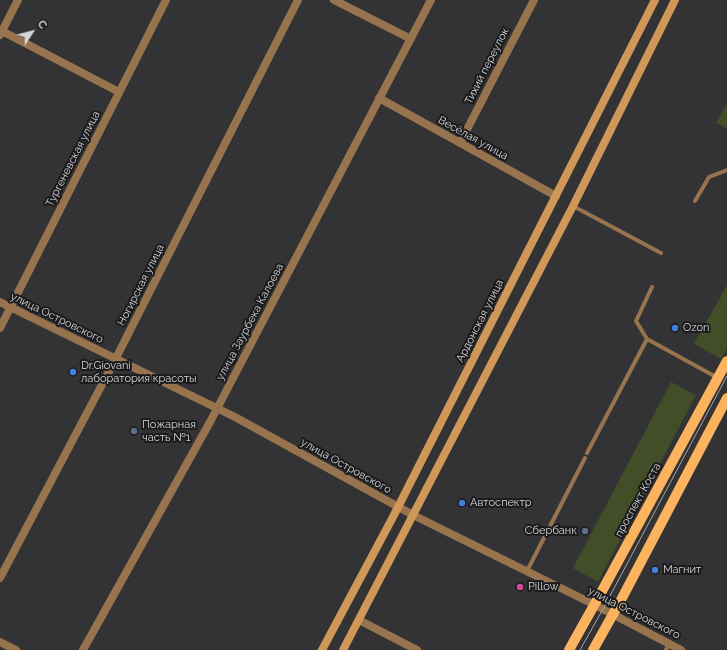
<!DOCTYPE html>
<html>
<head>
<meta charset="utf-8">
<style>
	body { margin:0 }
	#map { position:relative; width:727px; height:650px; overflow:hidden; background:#333235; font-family:Raleway,sans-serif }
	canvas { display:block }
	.north { position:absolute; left:12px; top:12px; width:40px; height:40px; -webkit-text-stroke:3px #1b1a1c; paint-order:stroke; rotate:54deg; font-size:11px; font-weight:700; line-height:16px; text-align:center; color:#d7d6d8 }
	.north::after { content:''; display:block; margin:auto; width:14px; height:18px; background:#d7d6d8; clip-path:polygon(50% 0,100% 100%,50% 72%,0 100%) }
</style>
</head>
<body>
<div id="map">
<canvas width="727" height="650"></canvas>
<div class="north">С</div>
</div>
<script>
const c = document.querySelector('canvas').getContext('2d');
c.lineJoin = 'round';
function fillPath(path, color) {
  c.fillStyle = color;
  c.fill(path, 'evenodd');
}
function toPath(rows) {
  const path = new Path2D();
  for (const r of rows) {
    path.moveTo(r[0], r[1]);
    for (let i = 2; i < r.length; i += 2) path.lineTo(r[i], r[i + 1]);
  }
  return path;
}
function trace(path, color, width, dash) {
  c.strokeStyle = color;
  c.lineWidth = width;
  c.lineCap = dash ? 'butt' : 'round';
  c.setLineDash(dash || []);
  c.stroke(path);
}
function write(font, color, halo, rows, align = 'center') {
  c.font = font + ' Raleway,sans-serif';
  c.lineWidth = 4;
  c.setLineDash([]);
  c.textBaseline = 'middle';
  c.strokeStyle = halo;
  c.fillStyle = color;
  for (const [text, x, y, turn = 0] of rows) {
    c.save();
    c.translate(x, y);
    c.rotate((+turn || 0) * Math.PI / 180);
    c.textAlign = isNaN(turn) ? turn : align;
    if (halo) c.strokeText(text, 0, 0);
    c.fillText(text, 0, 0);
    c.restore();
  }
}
const green = toPath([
	[727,104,727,129,716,123],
	[727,285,727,348,721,359,694,344],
	[671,382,696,395,598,582,573,568]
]);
const lane = toPath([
	[695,201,709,177,727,170],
	[573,206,661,253],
	[647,339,636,321,652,287],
	[587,453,647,339,718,378],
	[527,571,585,458],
	[666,650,669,644]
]);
const street = toPath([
	[334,0,411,39],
	[0,30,119,92],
	[0,35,18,0],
	[379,98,556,196],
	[460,143,534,0],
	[0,302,235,417,413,515,595,605,681,650],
	[0,328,166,0],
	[0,578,116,358,298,0],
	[359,620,417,650],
	[0,642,16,650],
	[83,650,210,422,431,0]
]);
const secondary = toPath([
	[322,650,394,515,655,0],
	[343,650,573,206,675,0]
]);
const primary = toPath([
	[569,650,602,591,727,361],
	[593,650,621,600,727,398]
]);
const tram = toPath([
	[580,650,603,609,727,376]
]);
const markers = [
	[675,328,4,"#3f7fe0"],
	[73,372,4,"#3f7fe0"],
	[134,431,4,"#5c6f8a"],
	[462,503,4,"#3f7fe0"],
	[585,531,4,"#5c6f8a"],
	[655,570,4,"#3f7fe0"],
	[520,587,4,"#d1479c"]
];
const streetNames = [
	["Тихий переулок",487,66,-63],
	["Весёлая улица",473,138,29],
	["Тургеневская улица",73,159,-63],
	["Ногирская улица",141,285,-63],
	["улица Островского",57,318,26],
	["Ардонская улица",480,321,-63],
	["улица Заурбека Калоева",250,322,-62],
	["улица Островского",346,466,29],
	["проспект Коста",638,500,-61],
	["улица Островского",634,613,27]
];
const poiNames = [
	["Ozon",683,328],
	["Dr.Giovani",81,366],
	["лаборатория красоты",81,379],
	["Пожарная",142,425],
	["часть №1",142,438],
	["Автоспектр",470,503],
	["Сбербанк",577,531,"right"],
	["Магнит",663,570],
	["Pillow",528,587]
];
fillPath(green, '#424e27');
trace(lane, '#97744d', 4);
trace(street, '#97744d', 8);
trace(secondary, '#cf9858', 8);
trace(primary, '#fbb35e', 10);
trace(tram, '#a6a5a7', 1);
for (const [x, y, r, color] of markers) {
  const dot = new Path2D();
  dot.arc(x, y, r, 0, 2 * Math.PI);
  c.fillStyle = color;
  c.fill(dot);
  trace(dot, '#1b1a1c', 1.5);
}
write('11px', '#d7d6d8', '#1b1a1c', streetNames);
write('11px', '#d7d6d8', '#1b1a1c', poiNames, 'left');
</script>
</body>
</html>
